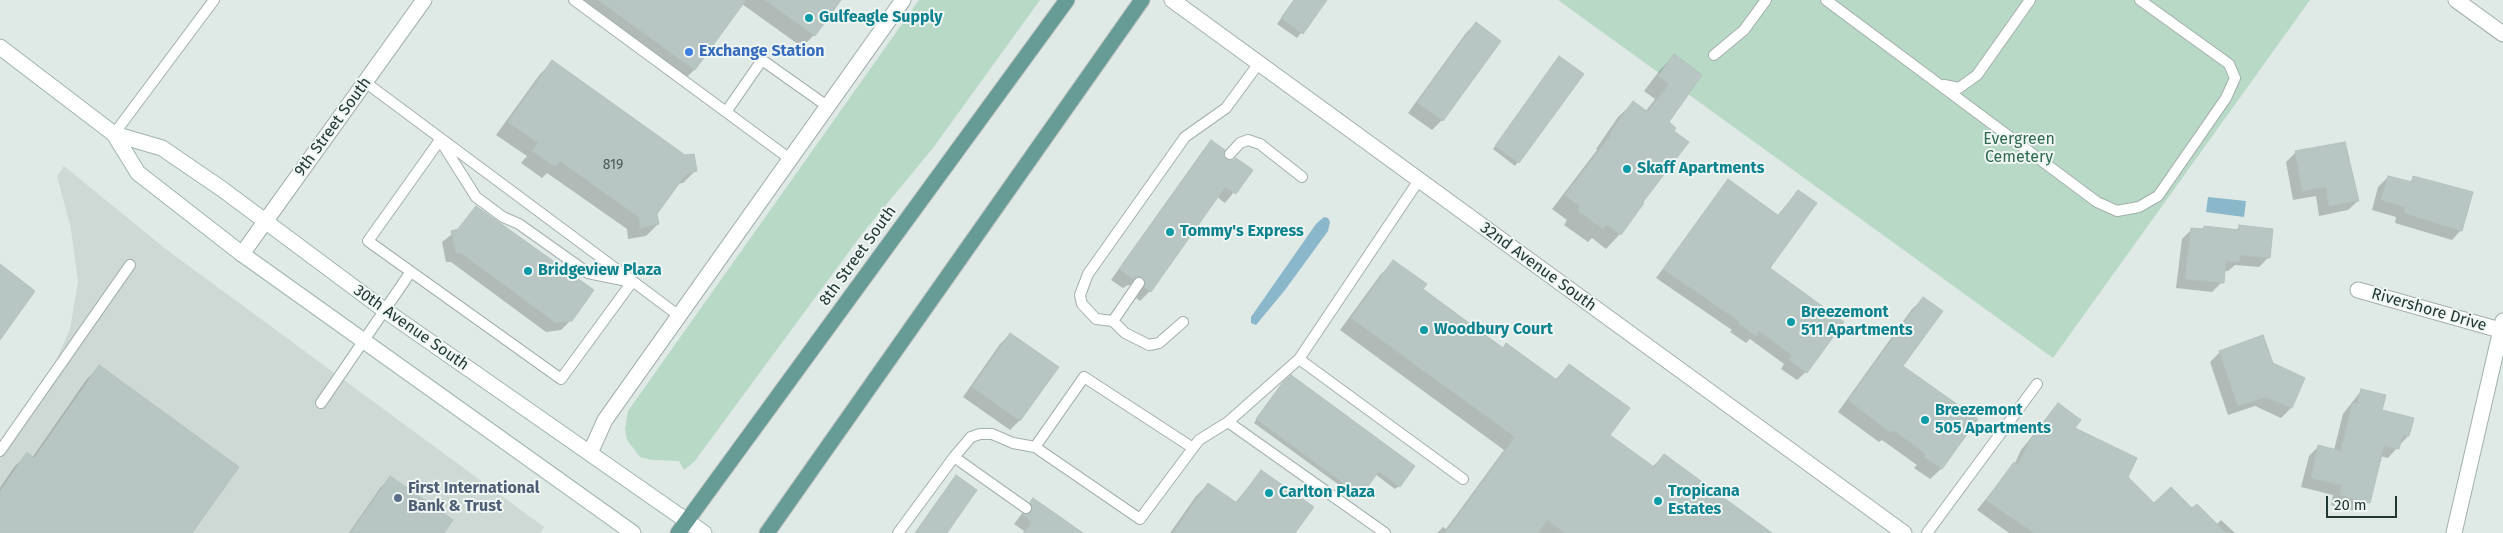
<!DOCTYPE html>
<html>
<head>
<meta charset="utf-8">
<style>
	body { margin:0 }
	#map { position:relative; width:2503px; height:533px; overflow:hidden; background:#dfe9e6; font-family:"Fira Sans",sans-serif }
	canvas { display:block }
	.scale { position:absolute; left:2326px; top:496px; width:71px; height:22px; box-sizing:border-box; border:2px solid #223835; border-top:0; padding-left:6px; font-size:15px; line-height:18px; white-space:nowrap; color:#223835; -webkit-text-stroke:4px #eff6f4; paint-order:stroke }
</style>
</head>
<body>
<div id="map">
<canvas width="2503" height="533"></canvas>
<div class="scale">20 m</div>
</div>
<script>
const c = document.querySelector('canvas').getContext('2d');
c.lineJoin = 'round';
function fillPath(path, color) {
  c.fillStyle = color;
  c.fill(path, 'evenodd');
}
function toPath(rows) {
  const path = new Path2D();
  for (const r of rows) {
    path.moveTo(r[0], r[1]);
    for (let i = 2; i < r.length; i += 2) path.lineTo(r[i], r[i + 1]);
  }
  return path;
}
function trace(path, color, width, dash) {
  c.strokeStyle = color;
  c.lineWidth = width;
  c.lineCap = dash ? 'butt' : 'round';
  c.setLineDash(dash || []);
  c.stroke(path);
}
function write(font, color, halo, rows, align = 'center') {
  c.font = font + ' "Fira Sans",sans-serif';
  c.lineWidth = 4;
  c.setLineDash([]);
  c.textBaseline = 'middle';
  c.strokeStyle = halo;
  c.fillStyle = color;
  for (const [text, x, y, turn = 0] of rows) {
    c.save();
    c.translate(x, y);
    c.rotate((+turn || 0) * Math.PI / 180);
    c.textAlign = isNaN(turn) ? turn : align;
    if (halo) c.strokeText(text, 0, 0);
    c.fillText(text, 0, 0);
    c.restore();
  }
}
const built = toPath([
	[64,166,167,250,544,527,540,533,0,533,0,443,52,370,70,329,78,282,71,229,57,176]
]);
const green = toPath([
	[919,0,1040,0,933,148,862,234,694,462,684,470,679,461,652,460,640,457,627,440,625,429,628,411],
	[1558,0,2310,0,2053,358]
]);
const water = toPath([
	[2208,197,2246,201,2244,217,2206,212],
	[1324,217,1328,218,1330,222,1328,231,1285,290,1256,325,1251,323,1251,317,1316,224]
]);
const shadow = toPath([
	[569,0,840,0,814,35,802,47,742,4,694,70,682,82],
	[1294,0,1326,0,1297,38,1277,24],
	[1476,23,1500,41,1442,120,1432,130,1408,113,1466,33],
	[1674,56,1667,123,1641,202,1620,234,1606,249,1592,238,1588,242,1564,225,1567,220,1552,209,1597,150,1596,149,1618,117,1633,103,1645,112,1655,99,1644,91,1660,70],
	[1556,61,1582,74,1515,166,1493,149],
	[553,62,695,171,683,183,677,184,656,214,658,224,646,236,628,239,627,229,547,173,542,178,521,163,527,156,496,135,540,74],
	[1211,142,1225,160,1252,170,1225,203,1217,197,1150,291,1140,301,1135,297,1137,294,1134,287,1128,285,1123,288,1111,280,1202,152],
	[2296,152,2358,201,2348,210,2319,216,2316,196,2293,200,2286,162],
	[2388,177,2408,183,2414,178,2461,230,2452,240,2395,223,2396,217,2372,210,2378,187],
	[1728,181,1777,216,1798,191,1768,268,1806,372,1797,380,1781,369,1784,364,1750,339,1746,343,1730,332,1732,330,1656,278],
	[476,207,571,320,561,330,546,332,451,262,446,262,442,242,456,231],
	[2240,226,2268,258,2259,267,2235,265,2228,271,2224,271,2222,282,2212,292,2176,288,2182,239,2192,229,2201,230,2204,227,2235,231],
	[1394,262,1421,290,1502,349,1506,345,1555,380,1569,365,1608,435,1652,467,1664,456,1769,533,1437,533,1443,527,1446,529,1504,450,1340,330,1381,274],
	[1923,299,1901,366,1976,420,1941,469,1930,479,1914,468,1917,465,1882,440,1879,442,1838,412,1912,309],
	[1010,334,1019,421,1010,430,963,397,1000,344],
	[2220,352,2272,364,2304,378,2291,408,2281,418,2255,406,2228,415,2210,362],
	[99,367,190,533,0,533,0,488,15,466,28,454,32,458,87,379],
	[1279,388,1399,486,1395,489,1375,474,1357,498,1254,423],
	[2361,391,2408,436,2388,458,2380,456,2369,502,2359,512,2331,505,2333,495,2301,487,2309,456,2318,447,2334,450,2343,414],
	[2058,405,2073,429,2154,505,2192,510,2216,525,2221,520,2235,533,2009,533,1977,510,2015,463,2021,450],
	[1261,471,1294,533,1170,533,1196,496,1208,484,1235,503],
	[391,478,443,533,349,533,381,487],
	[1033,499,1077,533,1023,533,1024,531,1014,524]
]);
const building = toPath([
	[598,0,746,0,695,70,598,0],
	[765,0,841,0,815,36,765,0],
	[1294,0,1327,0,1303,34,1281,18,1294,0],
	[1476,22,1501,41,1443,121,1417,102,1476,22],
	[1674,54,1702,75,1669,122,1676,128,1674,131,1689,142,1643,202,1644,203,1621,235,1606,224,1603,229,1577,210,1580,206,1565,195,1611,135,1609,134,1633,101,1648,112,1669,84,1658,76,1674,54],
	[1559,56,1584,74,1519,163,1495,146,1559,56],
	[552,60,685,155,694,154,697,171,686,174,657,214,659,224,640,228,639,217,560,161,555,167,532,151,538,143,508,122,552,60],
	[1211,140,1225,150,1223,156,1226,159,1232,161,1236,158,1253,170,1236,194,1225,187,1151,292,1144,287,1146,283,1143,278,1139,276,1133,279,1119,269,1211,140],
	[2345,142,2359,201,2329,206,2326,187,2302,191,2295,151,2345,142],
	[2388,176,2412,182,2413,176,2473,192,2462,231,2404,213,2405,207,2381,200,2388,176],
	[1728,179,1779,216,1798,190,1817,203,1770,268,1844,322,1807,373,1789,360,1792,355,1759,331,1756,336,1738,323,1739,321,1663,269,1728,179],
	[476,206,594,290,572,321,556,323,461,253,456,253,451,231,458,229,476,206],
	[2239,225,2273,229,2270,258,2240,255,2239,262,2226,261,2224,283,2185,279,2191,228,2204,229,2204,226,2239,230,2239,225],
	[1393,260,1427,284,1423,289,1503,348,1506,343,1557,380,1569,364,1630,408,1610,435,1654,467,1664,454,1772,533,1565,533,1547,520,1538,533,1445,533,1515,437,1351,318,1393,260],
	[0,264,35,291,0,340,0,264],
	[1923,297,1943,311,1903,366,1978,419,1942,469,1924,457,1926,454,1893,430,1891,433,1848,400,1923,297],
	[1010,333,1059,367,1020,421,972,387,1010,333],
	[2263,335,2273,363,2305,378,2292,408,2265,397,2238,406,2219,351,2263,335],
	[99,365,239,467,192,533,0,533,0,491,27,452,34,458,99,365],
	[1291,375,1415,466,1400,487,1379,471,1361,496,1256,419,1283,382,1291,375],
	[2361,389,2386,395,2382,410,2414,418,2409,436,2403,435,2399,449,2384,446,2370,503,2340,495,2342,485,2311,478,2318,445,2341,451,2352,403,2357,404,2361,389],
	[2058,403,2081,420,2075,428,2137,458,2128,477,2154,503,2171,487,2192,508,2197,504,2226,533,2034,533,1986,500,2014,462,2018,465,2031,438,2058,403],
	[1261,470,1314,507,1295,533,1173,533,1208,483,1237,503,1261,470],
	[956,475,977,490,947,533,915,533,956,475],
	[390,476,453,520,444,533,350,533,390,476],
	[1033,498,1083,533,1024,533,1032,522,1022,514,1028,514,1032,512,1032,506,1030,502,1033,498]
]);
const lane = toPath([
	[574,0,790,159],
	[1826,0,2097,202,2117,211,2139,207,2158,196,2226,98,2235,78,2229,64,2140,0],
	[1714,55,1744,30,1766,0],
	[365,82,678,315],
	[1944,85,1959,88,1977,75,2030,0],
	[726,112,762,60,827,106],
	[114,134,214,0],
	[440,140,476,197,503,217,519,224,588,273,632,282,561,379,368,241,440,140],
	[1230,154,1240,143,1248,140,1260,144,1302,177],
	[1139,283,1113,321,1096,319,1082,304,1080,295,1088,274,1185,137,1226,108,1259,63],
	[1113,321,1125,333,1149,345,1159,343,1183,322],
	[1299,359,1463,479],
	[321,403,410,273],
	[1228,422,1385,533],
	[1193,448,1084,377,1035,447,1140,519,1193,448,1199,440,1228,422,1299,359,1419,180],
	[0,451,130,265],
	[954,457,971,437,980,434,992,434,1013,443,1035,447],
	[898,533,954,457,1026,508],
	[1927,533,2037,384]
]);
const street = toPath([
	[1172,0,1904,533],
	[2456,0,2503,34],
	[242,254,424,0],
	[2358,290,2500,330],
	[590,453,605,420,903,0],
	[2454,533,2503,321]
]);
const secondary = toPath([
	[0,47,114,134,138,173,242,254,633,533],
	[114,134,162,148,222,189,383,309,704,533]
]);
const primary = toPath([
	[678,533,1067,0],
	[767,533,1142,0]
]);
const markers = [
	[809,18,5,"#0f9aa8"],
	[689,52,5,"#3f7fe0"],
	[1627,169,5,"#0f9aa8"],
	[1170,232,5,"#0f9aa8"],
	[528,271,5,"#0f9aa8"],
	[1791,322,5,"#0f9aa8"],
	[1424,330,5,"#0f9aa8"],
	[1925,420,5,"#0f9aa8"],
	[1269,493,5,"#0f9aa8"],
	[398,498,5,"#5c6f8a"],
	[1658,501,5,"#0f9aa8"]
];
const numberNames = [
	["819",613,165]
];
const cultureNames = [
	["Gulfeagle Supply",819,18],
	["Skaff Apartments",1637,169],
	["Tommy's Express",1180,232],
	["Bridgeview Plaza",538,271],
	["Breezemont",1801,313],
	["511 Apartments",1801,331],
	["Woodbury Court",1434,330],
	["Breezemont",1935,411],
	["505 Apartments",1935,429],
	["Tropicana",1668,492],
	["Estates",1668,510],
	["Carlton Plaza",1279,493]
];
const shopNames = [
	["Exchange Station",699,52]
];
const streetNames = [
	["9th Street South",333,127,-54],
	["8th Street South",858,256,-54],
	["32nd Avenue South",1538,267,36],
	["Rivershore Drive",2429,310,16],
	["30th Avenue South",411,328,35]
];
const parkNames = [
	["Evergreen",2019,140],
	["Cemetery",2019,158]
];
const serviceNames = [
	["First International",408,489],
	["Bank & Trust",408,507]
];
fillPath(built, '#ced9d5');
fillPath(green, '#b9d9c7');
fillPath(water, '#8bb7ca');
fillPath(shadow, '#0003');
fillPath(building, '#b8c6c3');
trace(building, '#b2c2be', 1);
trace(lane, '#a3b0ad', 12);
trace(street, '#a3b0ad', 17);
trace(secondary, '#9fb4b0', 17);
trace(primary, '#bdc3c2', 17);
trace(lane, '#fff', 10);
trace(street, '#fff', 15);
trace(secondary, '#fff', 15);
trace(primary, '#679b96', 15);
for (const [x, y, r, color] of markers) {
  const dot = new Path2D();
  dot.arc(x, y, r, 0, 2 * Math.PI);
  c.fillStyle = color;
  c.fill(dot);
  trace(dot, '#eff6f4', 2);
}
write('14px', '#485c58', null, numberNames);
write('bold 16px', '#0d838f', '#eff6f4', cultureNames, 'left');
write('bold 16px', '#366cbe', '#eff6f4', shopNames, 'left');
write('16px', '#223835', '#eff6f4', streetNames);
write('16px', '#2f6b50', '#eff6f4', parkNames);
write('bold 16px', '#4e5e75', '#eff6f4', serviceNames, 'left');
</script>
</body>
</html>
